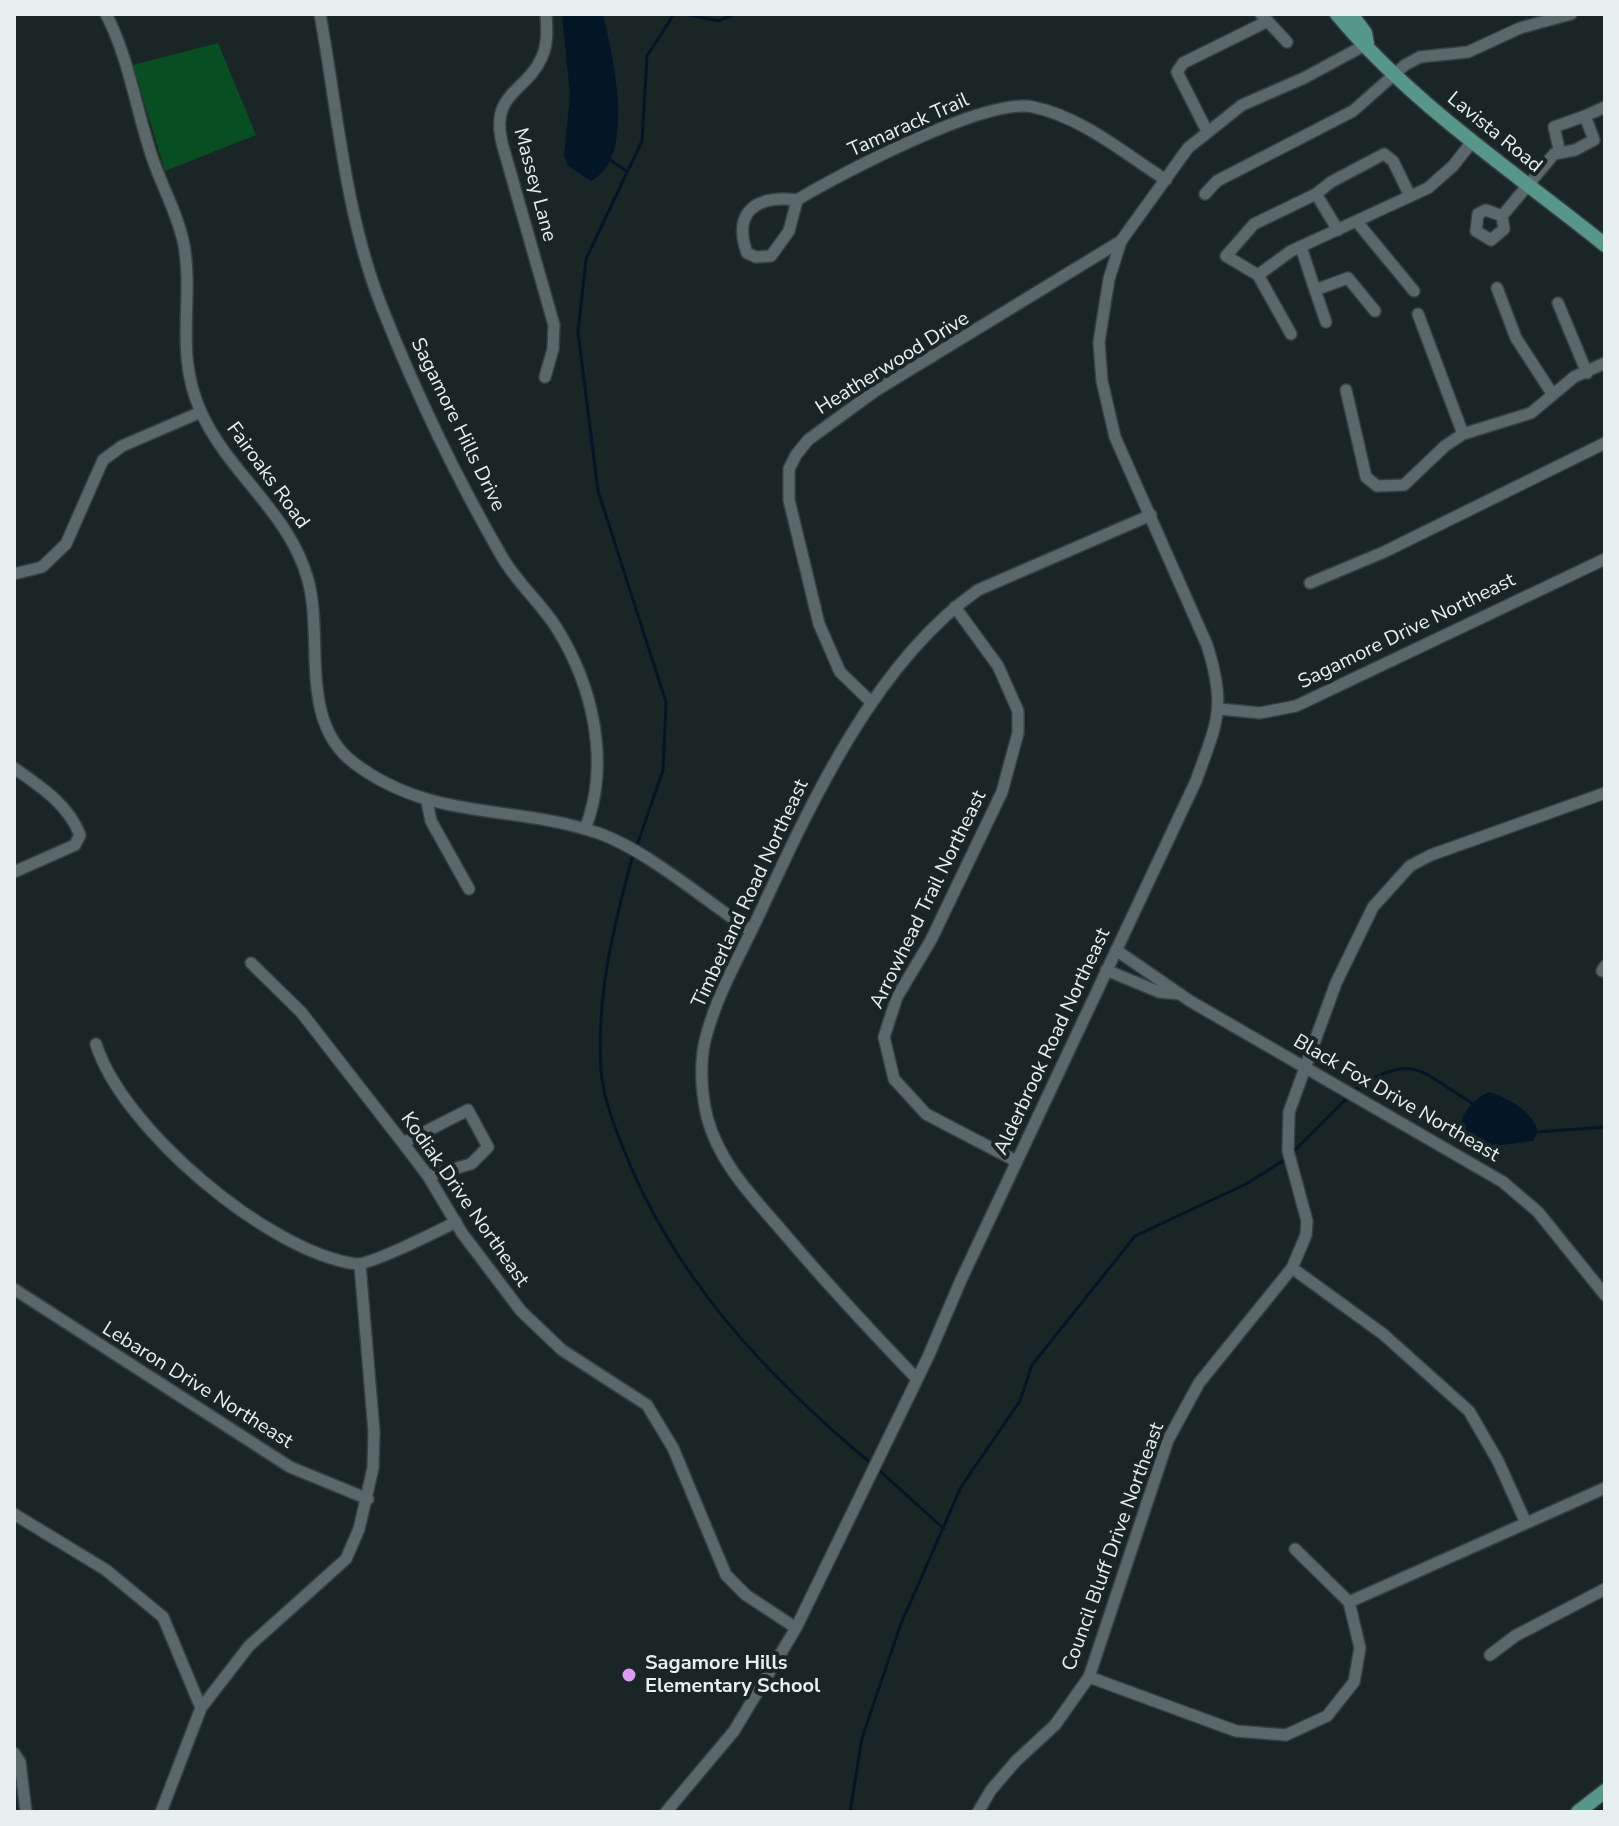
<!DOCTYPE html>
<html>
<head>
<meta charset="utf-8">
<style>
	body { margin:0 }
	#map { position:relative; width:1619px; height:1826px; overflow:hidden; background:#1a2626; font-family:"Nunito Sans",sans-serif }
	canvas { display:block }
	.frame { position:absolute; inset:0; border:16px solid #e7efef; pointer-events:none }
</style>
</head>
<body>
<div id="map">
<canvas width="1619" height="1826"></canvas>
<div class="frame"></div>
</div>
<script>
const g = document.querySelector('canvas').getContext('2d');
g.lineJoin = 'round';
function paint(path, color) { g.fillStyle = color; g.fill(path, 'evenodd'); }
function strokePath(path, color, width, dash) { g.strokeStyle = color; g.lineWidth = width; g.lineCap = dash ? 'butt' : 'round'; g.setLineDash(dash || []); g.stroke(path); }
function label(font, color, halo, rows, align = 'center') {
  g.font = font + ' "Nunito Sans",sans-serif'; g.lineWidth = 8; g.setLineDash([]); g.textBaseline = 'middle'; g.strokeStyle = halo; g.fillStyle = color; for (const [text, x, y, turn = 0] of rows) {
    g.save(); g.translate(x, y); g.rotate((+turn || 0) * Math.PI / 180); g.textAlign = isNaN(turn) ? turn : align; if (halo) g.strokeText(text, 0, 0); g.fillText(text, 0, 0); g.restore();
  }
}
paint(new Path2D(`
	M 218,43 L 256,135 L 165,171 L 133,65 Z`), '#084e23');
paint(new Path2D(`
	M 562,14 L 603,14 C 612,54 638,157 591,181 L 568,166 L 564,156 L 570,95 Z
	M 1489,1092 C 1508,1097 1534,1113 1538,1132 L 1533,1141 L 1485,1147 L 1460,1134 C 1459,1115 1473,1099 1489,1092 Z`), '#031626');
strokePath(new Path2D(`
	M 685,14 L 718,21 L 735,14
	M 609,159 L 625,170
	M 636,848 L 663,770 L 666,702 L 598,491 L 578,332 L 586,259 L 642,141 L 647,56 L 674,14
	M 633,855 C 614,924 596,997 601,1070 C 603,1096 612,1121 622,1145 C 671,1275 768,1378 873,1465
	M 1353,1091 C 1414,1051 1417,1070 1472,1103
	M 1538,1132 L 1605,1127
	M 1291,1154 L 1348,1097
	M 879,1470 L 944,1529
	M 850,1812 L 862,1738 L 900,1626 L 961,1487 L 1020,1401 L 1032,1365 L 1135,1236 L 1246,1184 L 1286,1159`), '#031626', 3);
const minor = new Path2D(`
	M 106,14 C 129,58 136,110 152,157 C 162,187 178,214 184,245 C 194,304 174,352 201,412 C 229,474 290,513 308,580 C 324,638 298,721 354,763 C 432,822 514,804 598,833 C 647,850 707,902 751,931
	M 320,14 C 338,113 345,216 383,310 C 416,393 456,477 501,555 C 516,582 540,602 556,627 C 593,686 611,763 585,829
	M 1261,14 L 1287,42
	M 1207,131 L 1177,72 L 1183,63 L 1268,21
	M 1560,153 L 1554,127 L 1585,116
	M 1205,194 L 1217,181 L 1353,111 L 1405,65 L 1420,57 L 1468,52 L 1520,28 L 1571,14
	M 1316,194 L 1331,182 L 1384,154 L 1393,161 L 1410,196
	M 797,200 L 789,231 L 771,256 L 756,257 L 747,253 C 732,211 757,195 797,200 C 842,173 986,97 1033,107 C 1082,117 1125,154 1166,180
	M 1502,216 L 1486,210 L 1478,214 L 1476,231 L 1491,240 L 1504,229 L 1502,216 L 1554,154 L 1575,150 L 1594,140 L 1585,116 L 1605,107
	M 1357,222 L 1414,291
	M 1338,230 L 1316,194 L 1254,224 L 1226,256 L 1258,275 L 1291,251 L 1428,188 L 1453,166 L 1471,143
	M 1301,247 L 1315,290 L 1348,278 L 1375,311
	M 1258,275 L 1291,334
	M 1497,288 L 1516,338 L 1553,395
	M 1315,290 L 1326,322
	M 1558,303 L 1587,373
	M 1418,314 L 1463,434
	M 545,377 L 553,349 L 554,325 L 502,143 C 490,92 526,93 542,57 C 548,43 547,29 546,14
	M 1346,390 L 1366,477 L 1377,486 L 1404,485 L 1445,446 L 1463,434 L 1531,413 L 1574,377 L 1605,363
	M 14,574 L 42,567 L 66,544 L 103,460 L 122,446 L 201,412
	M 1310,583 L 1384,552 L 1605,443
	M 955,607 L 998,666 L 1018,711 L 1018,733 L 1002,792 L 931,940 L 897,997 L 884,1037 L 894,1079 L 926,1114 L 1016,1161
	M 871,702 L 840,672 L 819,624 L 789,500 L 789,469 L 796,455 L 808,440 L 875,391 L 1121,241
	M 1220,709 L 1260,713 L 1296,706 L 1605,559
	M 14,768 C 41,787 68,804 80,835 L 75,845 L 14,872
	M 427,802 L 431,821 L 469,889
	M 1116,950 L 1190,1001 L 1503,1182 L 1538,1212 L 1605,1295
	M 251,963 L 301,1012 L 403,1143 L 428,1176 L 462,1233 L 521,1311 L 562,1350 L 647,1405 L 673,1448 L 726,1575 L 746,1595 L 796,1628
	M 1106,970 L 1159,992 L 1180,994
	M 1602,971 L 1605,966
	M 96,1044 C 122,1128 268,1252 356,1264 C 371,1265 438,1231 456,1222
	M 403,1143 L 468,1110 L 488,1147 L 471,1164 L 428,1176
	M 1292,1268 L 1383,1334 L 1469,1411 L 1498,1461 L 1526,1523
	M 14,1289 L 290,1467 L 368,1499
	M 917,1379 C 871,1331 826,1283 783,1232 C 753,1197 719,1163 707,1117 C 701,1091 699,1059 707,1033 C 718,993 740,955 758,917 C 810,805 874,663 978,590 L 1151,515
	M 14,1514 L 106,1570 L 163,1617 L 201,1708
	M 1349,1602 L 1605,1488
	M 1490,1655 L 1515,1636 L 1605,1589
	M 1089,1677 L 1236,1731 L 1286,1735 L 1327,1716 L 1354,1682 L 1360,1648 L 1349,1602 L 1295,1549
	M 14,1753 L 20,1762 L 26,1812
	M 161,1812 L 201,1708 L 249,1646 L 346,1559 L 359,1529 L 373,1468 L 374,1432 L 360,1265
	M 666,1812 L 734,1731 L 796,1628 L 928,1357 L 961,1280 L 1196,781 C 1217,722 1227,708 1207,645 L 1115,437 L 1102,381 L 1099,342 L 1109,279 L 1121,241 L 1188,148 L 1242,105 L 1304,78 L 1367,44
	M 978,1812 L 991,1790 L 1016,1761 L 1055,1725 L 1089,1677 L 1168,1440 L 1199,1383 L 1292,1268 L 1306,1235 L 1307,1221 L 1288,1151 L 1289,1112 L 1336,983 L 1373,907 L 1410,866 L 1431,855 L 1605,793`);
const major = new Path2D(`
	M 1337,14 C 1412,104 1513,171 1605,245
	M 1351,14 L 1365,33 L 1367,44
	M 1578,1812 L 1605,1791`);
strokePath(minor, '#374040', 14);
strokePath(major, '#374040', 17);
strokePath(minor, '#5b6869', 11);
strokePath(major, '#569789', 14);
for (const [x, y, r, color] of [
	[629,1675,8,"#dc99f5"]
]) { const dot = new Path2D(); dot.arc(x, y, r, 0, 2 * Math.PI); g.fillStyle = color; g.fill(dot); strokePath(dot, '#1a2626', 3); }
label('20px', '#e7efef', '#1a2626', [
	["Tamarack Trail",909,126,-24],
	["Lavista Road",1494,133,39],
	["Massey Lane",534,185,75],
	["Heatherwood Drive",893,364,-32],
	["Sagamore Hills Drive",457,425,64],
	["Fairoaks Road",267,476,54],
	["Sagamore Drive Northeast",1407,632,-26],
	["Timberland Road Northeast",751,894,-65],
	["Arrowhead Trail Northeast",929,900,-64],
	["Alderbrook Road Northeast",1053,1042,-65],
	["Black Fox Drive Northeast",1396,1099,30],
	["Kodiak Drive Northeast",464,1200,55],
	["Lebaron Drive Northeast",197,1386,32],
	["Council Bluff Drive Northeast",1114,1547,-70]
]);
label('bold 20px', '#e7efef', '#1a2626', [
	["Sagamore Hills",645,1664],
	["Elementary School",645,1687]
], 'left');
</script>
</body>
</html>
